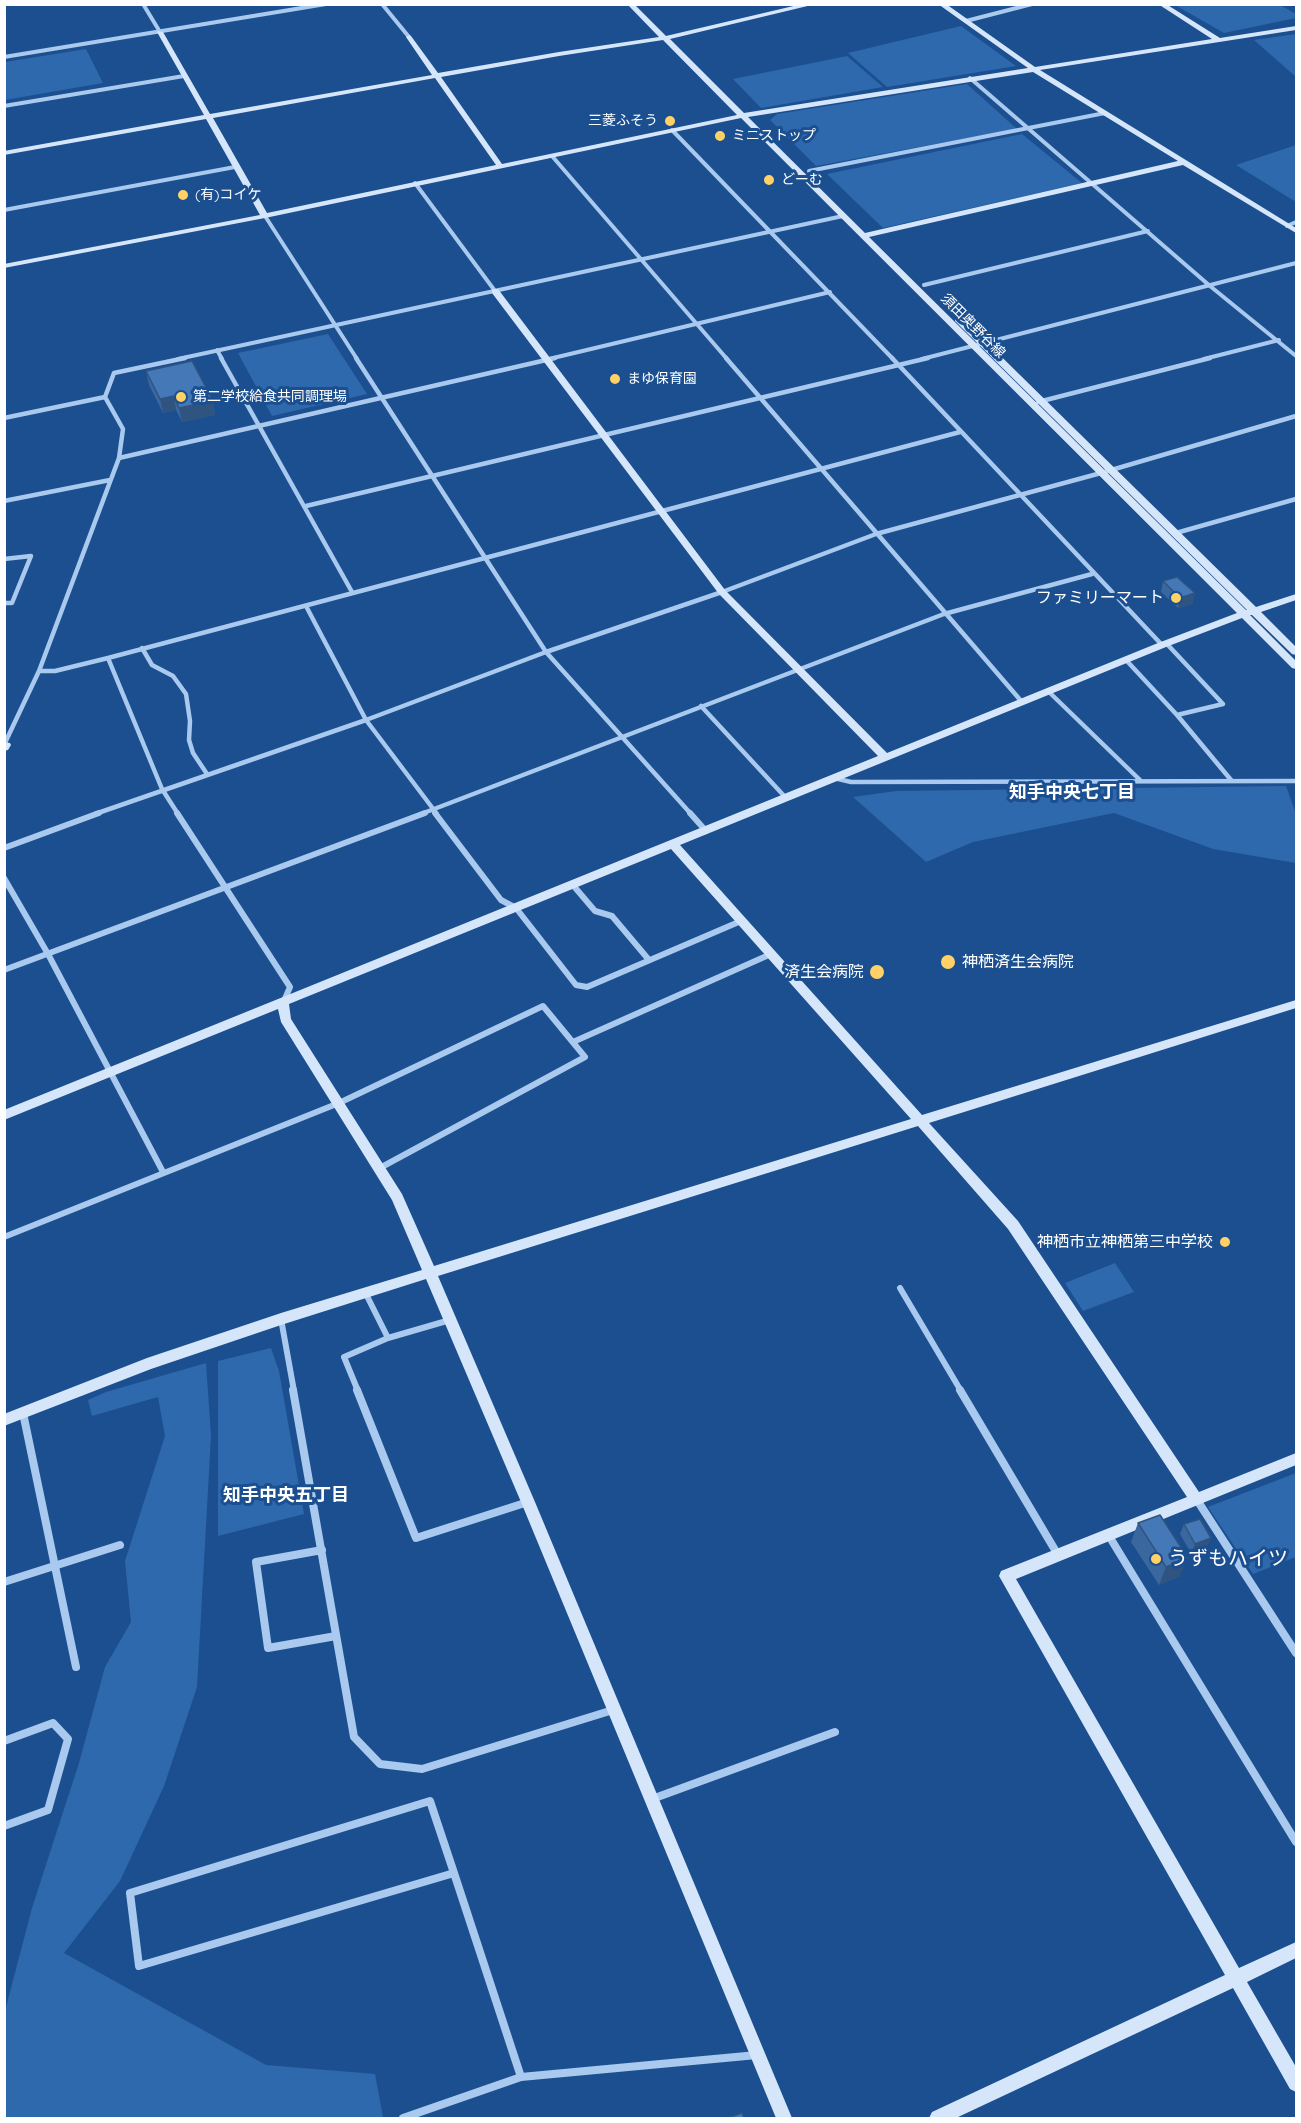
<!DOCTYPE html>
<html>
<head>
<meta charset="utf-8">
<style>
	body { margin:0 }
	#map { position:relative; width:1301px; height:2123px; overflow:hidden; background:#1b4f8f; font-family:Quicksand,sans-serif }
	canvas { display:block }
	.frame { position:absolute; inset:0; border:6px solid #fff; pointer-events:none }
</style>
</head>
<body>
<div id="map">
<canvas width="1301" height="2123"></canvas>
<div class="frame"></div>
</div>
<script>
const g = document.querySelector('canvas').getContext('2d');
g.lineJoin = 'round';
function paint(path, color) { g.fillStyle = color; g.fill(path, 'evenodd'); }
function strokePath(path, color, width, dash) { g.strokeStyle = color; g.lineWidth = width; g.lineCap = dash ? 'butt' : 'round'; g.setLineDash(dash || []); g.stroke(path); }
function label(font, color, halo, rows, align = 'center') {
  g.font = font + ' Quicksand,"Noto Sans JP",sans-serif'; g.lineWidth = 6; g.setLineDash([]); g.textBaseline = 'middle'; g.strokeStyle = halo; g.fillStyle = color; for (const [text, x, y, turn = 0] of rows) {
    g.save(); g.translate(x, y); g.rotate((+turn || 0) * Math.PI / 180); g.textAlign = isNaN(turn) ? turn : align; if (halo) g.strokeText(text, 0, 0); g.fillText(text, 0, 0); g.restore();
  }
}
paint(new Path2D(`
	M 1175,5 L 1280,5 L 1296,14 L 1296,18 L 1224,33 Z
	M 961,26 L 1016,66 L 887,87 L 848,53 Z
	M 1296,34 L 1296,77 L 1254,40 Z
	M 86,49 L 103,83 L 5,100 L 5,62 Z
	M 847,56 L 883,87 L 761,108 L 733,79 Z
	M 967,84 L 1017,129 L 816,166 L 770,120 L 777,114 Z
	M 1022,134 L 1082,183 L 883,228 L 827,174 Z
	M 1296,145 L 1296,202 L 1236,165 Z
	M 328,334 L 367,394 L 272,416 L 238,353 Z
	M 1286,786 L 1296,814 L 1296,863 L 1213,849 L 1114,813 L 973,842 L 926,862 L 853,797 L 896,791 Z
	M 1115,1263 L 1134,1292 L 1083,1311 L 1065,1283 Z
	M 271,1348 L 279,1371 L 304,1514 L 218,1536 L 218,1361 Z
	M 206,1363 L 211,1436 L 197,1687 L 164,1786 L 120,1881 L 64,1953 L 266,2065 L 375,2074 L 383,2117 L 5,2118 L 5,2011 L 32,1908 L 79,1763 L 105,1667 L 131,1622 L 125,1561 L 165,1436 L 158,1397 L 92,1416 L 88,1400 L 106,1392 Z
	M 1296,1473 L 1296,1557 L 1253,1574 L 1208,1507 Z`), '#2e69ad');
strokePath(new Path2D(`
	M 143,4 L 160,32
	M 382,4 L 409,37
	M 966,21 L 1032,4
	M 4,57 L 326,4
	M 970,78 L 1210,286 L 1296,356
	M 4,106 L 184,76
	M 672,130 L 893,359
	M 552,156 L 727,359
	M 809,171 L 1105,113
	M 415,183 L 495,291
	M 4,210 L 235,167
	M 265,216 L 357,359
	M 1287,226 L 1296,222
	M 924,285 L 1148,231
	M 217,350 L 222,359
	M 178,359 L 843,216
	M 549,359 L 830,292
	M 922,359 L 1296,263
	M 1204,359 L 1279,340`), '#a9c9ee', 4);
strokePath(new Path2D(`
	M 221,358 L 352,592
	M 356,358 L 546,652 L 691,814
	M 726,358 L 1022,702
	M 892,358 L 1162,645
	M 1038,402 L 1210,358
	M 4,418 L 105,397
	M 119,458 L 555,358
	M 4,501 L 110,480
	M 306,506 L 928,358
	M 1176,533 L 1296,499
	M 4,559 L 31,556 L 12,603 L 4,603
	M 306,606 L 366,720 L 437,814
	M 1167,644 L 1223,704 L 1177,715
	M 142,648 L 152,665 L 173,676 L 186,694 L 190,721 L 189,740 L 193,753 L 207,774
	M 108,658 L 162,789 L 178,814
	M 1126,660 L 1177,715 L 1231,780
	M 39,671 L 55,671 L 108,658 L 960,432
	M 1048,691 L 1141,781
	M 701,706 L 786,798
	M 4,745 L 39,671 L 119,458 L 123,429 L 105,397 L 114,373 L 185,358
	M 834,778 L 851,782 L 1296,781
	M 95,814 L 366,720 L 546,652 L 722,592 L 876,534 L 1101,473 L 1296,416
	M 421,814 L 944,614 L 1092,574`), '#a9c9ee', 4.5);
strokePath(new Path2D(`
	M 177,813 L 290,987 L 284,1001
	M 435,813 L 501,900 L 516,908 L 576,985 L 587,987 L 741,921
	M 690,813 L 706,831
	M 4,848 L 99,813
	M 4,878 L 48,954 L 163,1172
	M 572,884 L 595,911 L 612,916 L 649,960
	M 4,970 L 425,813
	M 573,1042 L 771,954
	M 4,1237 L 339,1103 L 543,1006 L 585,1057 L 378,1169
	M 900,1288 L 961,1391
	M 366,1294 L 388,1338
	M 281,1319 L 294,1391
	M 358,1391 L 344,1357 L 388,1338 L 450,1320`), '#a9c9ee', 6);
strokePath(new Path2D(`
	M 293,1390 L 354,1737 L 380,1764 L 422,1769 L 613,1710
	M 357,1390 L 416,1538 L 528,1502
	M 960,1390 L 1058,1555
	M 23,1413 L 76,1667
	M 1197,1500 L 1296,1653
	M 1109,1536 L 1296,1842
	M 322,1550 L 256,1562 L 268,1648 L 336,1636
	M 4,1582 L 120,1545
	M 4,1741 L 53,1723 L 68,1739 L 48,1810 L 4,1826
	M 652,1799 L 835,1732
	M 430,1801 L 454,1873 L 139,1966 L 130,1893 Z
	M 454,1873 L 521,2077
	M 403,2118 L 521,2077 L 757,2055`), '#a9c9ee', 8);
paint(new Path2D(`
	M 627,4 L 634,4 L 666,36 L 802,4 L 816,4 L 670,39 L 744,113 L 1028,68 L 938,4 L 946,4 L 1035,67 L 1212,39 L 1158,4 L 1166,4 L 1220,38 L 1296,26 L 1296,30 L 1040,70 L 1296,228 L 1296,233 L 1183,165 L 869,237 L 1246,610 L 1247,610 L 955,321 L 955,317 L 961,317 L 1256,607 L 1296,594 L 1296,600 L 1261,612 L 1296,647 L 1296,655 L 1292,654 L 1252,615 L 1250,615 L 1296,661 L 1296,669 L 1292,668 L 1242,618 L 1166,647 L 680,845 L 922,1115 L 1296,1000 L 1296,1008 L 929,1123 L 1018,1221 L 1199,1492 L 1296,1453 L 1296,1465 L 1016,1579 L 1239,1968 L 1296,1942 L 1296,1958 L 1247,1982 L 1296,2067 L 1296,2092 L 1290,2089 L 1233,1988 L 956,2118 L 929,2118 L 932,2112 L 1225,1975 L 999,1576 L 1001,1571 L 1187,1497 L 1008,1229 L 918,1126 L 438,1276 L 535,1502 L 792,2118 L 776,2118 L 521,1502 L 426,1279 L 281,1325 L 151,1369 L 4,1426 L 4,1414 L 147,1358 L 281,1313 L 422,1270 L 392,1200 L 281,1022 L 278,1009 L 4,1120 L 4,1110 L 878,756 L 719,594 L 492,293 L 492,289 L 498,289 L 725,590 L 887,753 L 1158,643 L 1237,613 L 741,118 L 265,218 L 4,268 L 4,264 L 260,215 L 206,119 L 4,155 L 4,151 L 204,115 L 157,32 L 158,31 L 163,32 L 210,114 L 432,75 L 406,37 L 409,35 L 411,36 L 438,73 L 559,52 L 659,37 ZM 663,40 L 737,115 L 502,164 L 441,77 L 559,56 ZM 1033,72 L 1178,161 L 865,233 L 748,117 ZM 435,78 L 496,165 L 267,213 L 213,118 ZM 671,849 L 911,1119 L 434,1266 L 402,1194 L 291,1019 L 289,1004 Z
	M 4,742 L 10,743 L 11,745 L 8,750 L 4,751 Z`), '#d6e6fa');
paint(new Path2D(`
	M 146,371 L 213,401 L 215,415 L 182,422 L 176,410 L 163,413 L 149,385 Z
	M 1163,581 L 1195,593 L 1192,604 L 1178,608 L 1161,592 Z
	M 1138,1523 L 1180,1576 L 1159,1585 L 1131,1542 Z
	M 1184,1524 L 1207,1548 L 1191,1553 L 1180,1534 Z`), '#3a679d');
paint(new Path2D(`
	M 174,396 L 176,410 L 163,413 L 160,399 Z
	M 213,401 L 215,415 L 182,422 L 179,408 Z
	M 1195,593 L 1192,604 L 1178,608 L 1180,598 Z
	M 1211,1538 L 1207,1548 L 1191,1553 L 1195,1544 Z
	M 1188,1558 L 1180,1576 L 1159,1585 L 1166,1567 Z`), '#305480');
const building = new Path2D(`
	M 192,361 L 213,401 L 179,408 L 174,396 L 160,399 L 146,371 Z
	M 1177,577 L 1195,593 L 1180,598 L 1163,581 Z
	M 1160,1515 L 1188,1558 L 1166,1567 L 1138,1523 Z
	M 1200,1519 L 1211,1538 L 1195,1544 L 1184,1524 Z
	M 742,2113 L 744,2118 L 728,2118 Z`);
paint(building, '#4478b7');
strokePath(building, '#305480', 1.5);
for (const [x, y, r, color] of [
	[670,121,6,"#ffd166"],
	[720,136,6,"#ffd166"],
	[769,180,6,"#ffd166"],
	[183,195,6,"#ffd166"],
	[615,379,6,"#ffd166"],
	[181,397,6,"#ffd166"],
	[1176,598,6,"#ffd166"],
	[948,962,8,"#ffd166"],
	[877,972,8,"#ffd166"],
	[1225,1242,6,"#ffd166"],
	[1156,1559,6,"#ffd166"]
]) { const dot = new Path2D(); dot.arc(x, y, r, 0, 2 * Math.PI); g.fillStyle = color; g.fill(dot); strokePath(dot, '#1b4f8f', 2); }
label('14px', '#fff', '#1b4f8f', [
	["三菱ふそう",658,121,"right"],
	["ミニストップ",732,136],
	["どーむ",781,180],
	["(有)コイケ",195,195],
	["まゆ保育園",627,379],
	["第二学校給食共同調理場",193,397]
], 'left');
label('14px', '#fff', '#1b4f8f', [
	["須田奥野谷線",973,326,45]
]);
label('16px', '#fff', '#1b4f8f', [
	["ファミリーマート",1164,598],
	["神栖済生会病院",962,962,"left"],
	["済生会病院",864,972],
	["神栖市立神栖第三中学校",1213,1242]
], 'right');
label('bold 18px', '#fff', '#1b4f8f', [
	["知手中央七丁目",1072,793],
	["知手中央五丁目",286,1496]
]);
label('20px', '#fff', '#1b4f8f', [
	["うずもハイツ",1168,1559]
], 'left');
</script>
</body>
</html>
